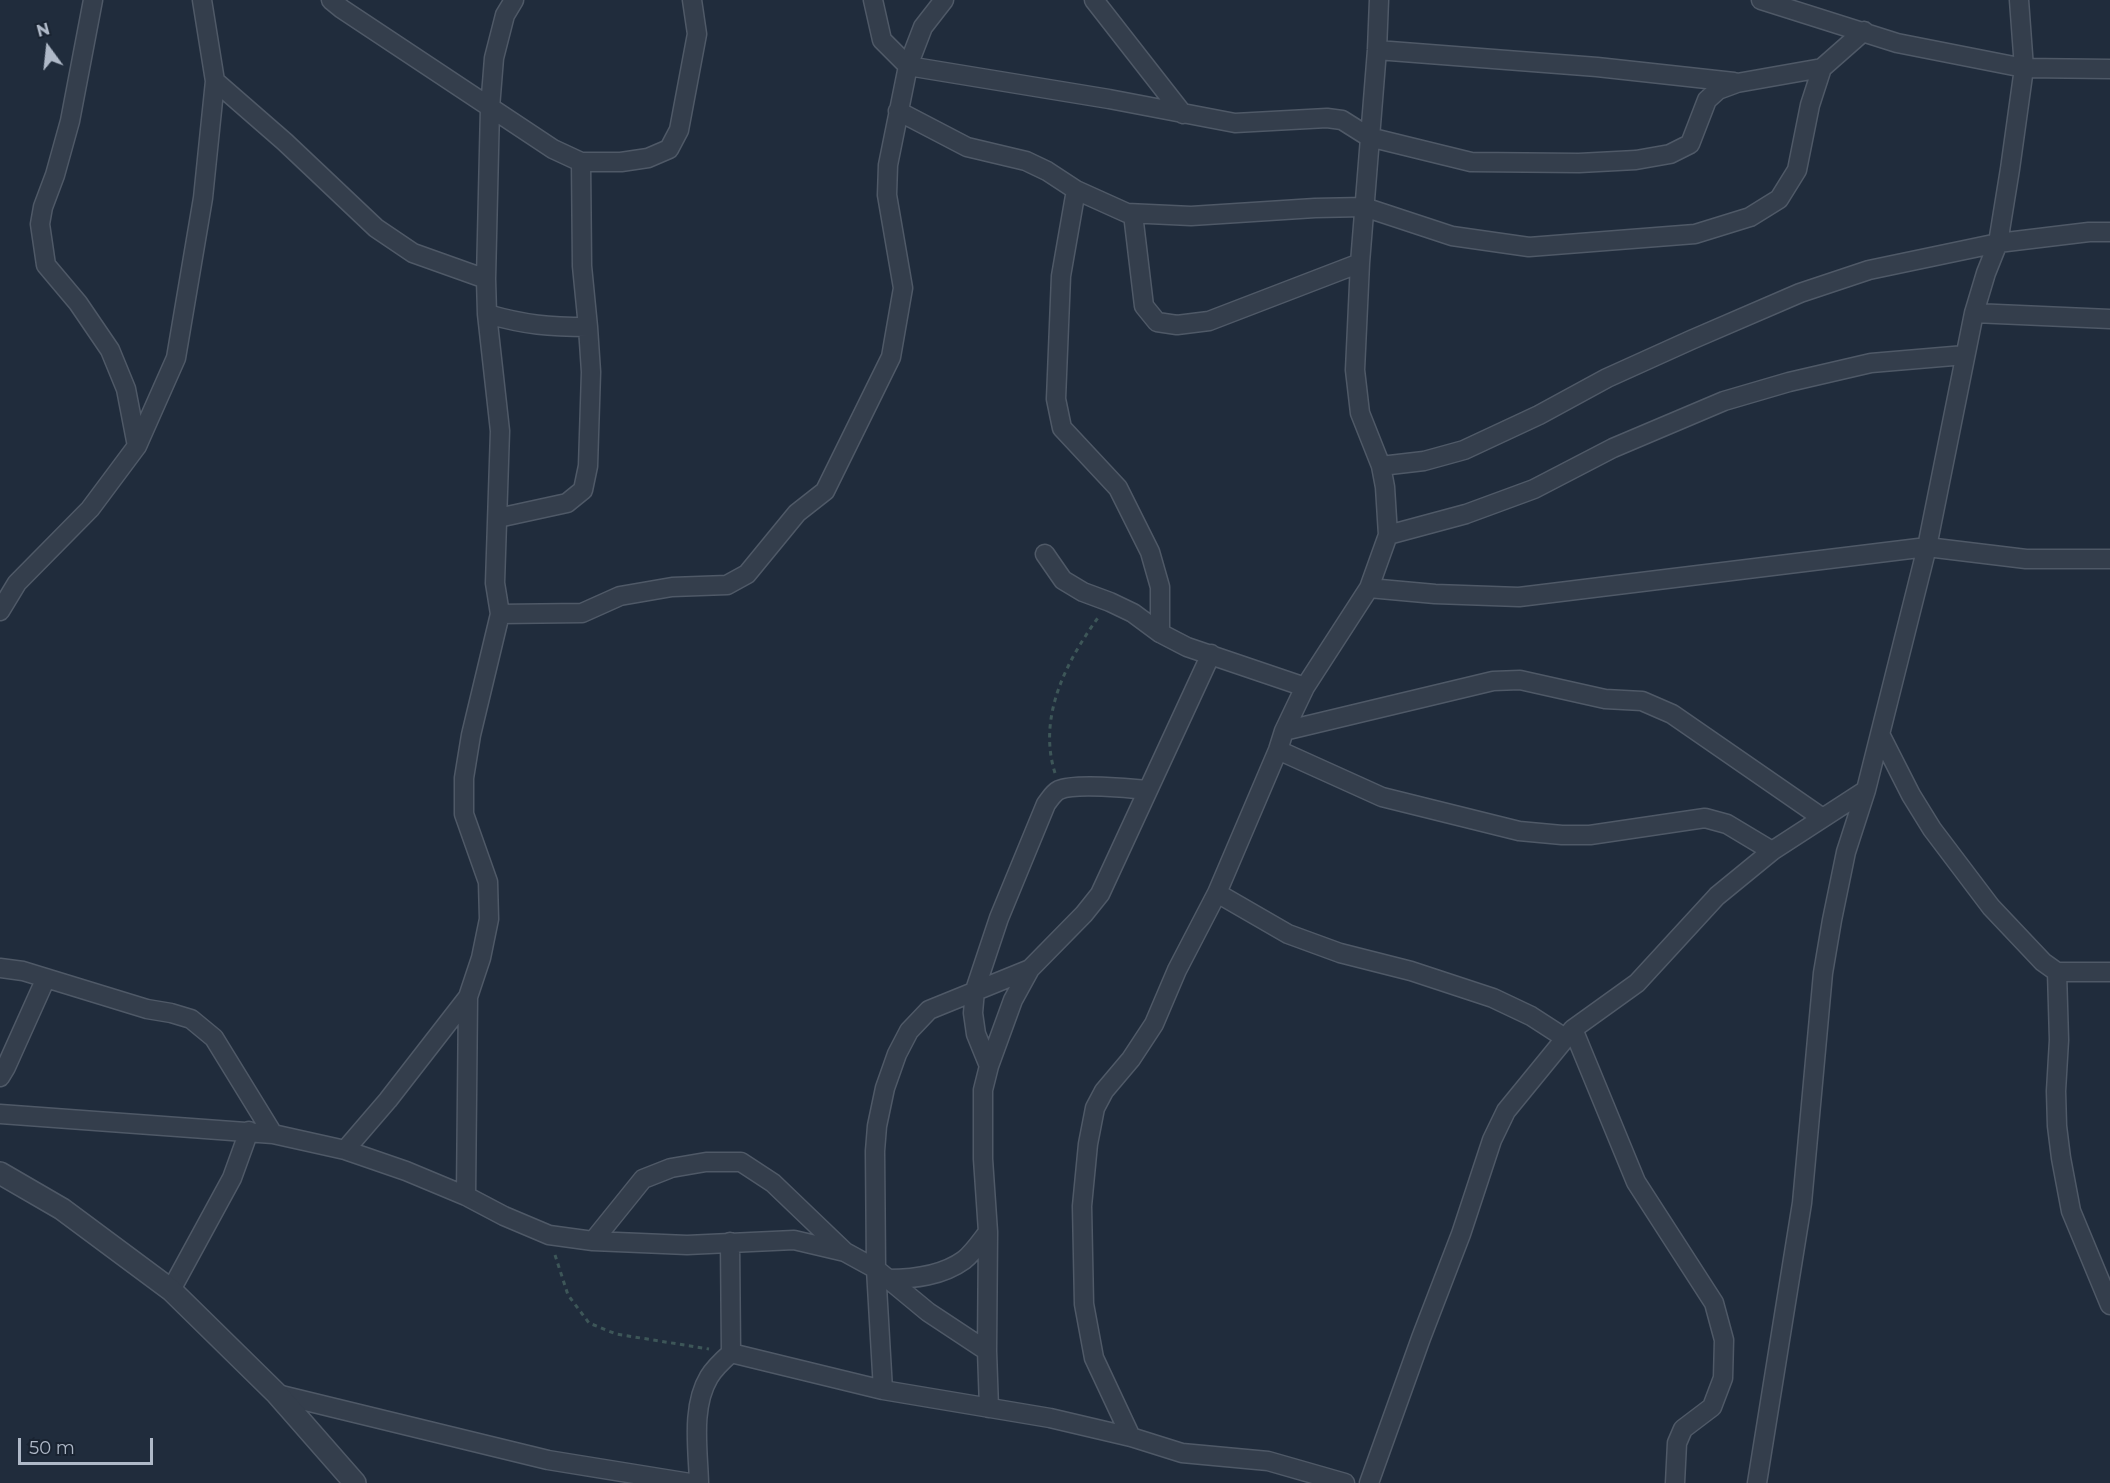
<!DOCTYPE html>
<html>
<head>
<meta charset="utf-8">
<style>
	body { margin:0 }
	#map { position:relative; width:2110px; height:1483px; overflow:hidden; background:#202c3c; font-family:Montserrat,sans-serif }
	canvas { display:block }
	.north { position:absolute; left:18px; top:18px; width:60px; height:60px; -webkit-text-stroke:4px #192331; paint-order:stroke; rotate:345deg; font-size:16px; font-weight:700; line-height:24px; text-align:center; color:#afb9c8 }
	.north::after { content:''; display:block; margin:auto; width:21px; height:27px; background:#afb9c8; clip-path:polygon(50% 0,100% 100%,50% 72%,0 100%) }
	.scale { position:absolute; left:18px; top:1438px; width:135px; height:27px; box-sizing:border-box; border:3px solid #afb9c8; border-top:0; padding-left:8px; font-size:18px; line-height:21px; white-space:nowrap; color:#afb9c8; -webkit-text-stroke:4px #192331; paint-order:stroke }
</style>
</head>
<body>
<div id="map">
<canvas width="2110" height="1483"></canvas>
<div class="north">N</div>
<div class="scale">50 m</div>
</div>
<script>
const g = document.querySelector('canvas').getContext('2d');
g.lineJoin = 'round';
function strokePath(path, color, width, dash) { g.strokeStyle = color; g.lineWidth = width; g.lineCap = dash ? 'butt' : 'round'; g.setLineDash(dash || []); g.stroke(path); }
const minor = new Path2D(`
	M 93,0 L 70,121 L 55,175 L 43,207 L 40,224 L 46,265 L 78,303 L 110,350 L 126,389 L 137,446
	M 331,0 L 342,9 L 553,149 L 581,162 L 621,162 L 648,158 L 669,149 L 679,130 L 697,34 L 692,0
	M 873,0 L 882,40 L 908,66 L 1109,99 L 1235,123 L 1327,118 L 1342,120 L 1369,137 L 1471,162 L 1579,163 L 1636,160 L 1670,154 L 1690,144 L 1707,100 L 1718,90 L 1737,83 L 1822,68 L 1864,31
	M 1094,0 L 1183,114
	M 1761,0 L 1897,43 L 2024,68 L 2110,69
	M 1377,50 L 1597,67 L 1734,82
	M 215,81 L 285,142 L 376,228 L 413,253 L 486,279
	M 898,111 L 967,147 L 1026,161 L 1047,171 L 1076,190 L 1127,213 L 1191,216 L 1315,208 L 1364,207 L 1452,236 L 1529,247 L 1695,234 L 1750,217 L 1779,199 L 1797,170 L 1810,105 L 1822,68
	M 1076,190 L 1061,276 L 1056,399 L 1062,428 L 1118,488 L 1150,552 L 1160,587 L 1160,633
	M 1133,214 L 1144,306 L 1157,322 L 1177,325 L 1209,321 L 1360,263
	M 1974,313 L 2110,319
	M 487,314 C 526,325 549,327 588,327 L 582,266 L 581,162
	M 1381,466 L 1424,461 L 1464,450 L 1539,415 L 1607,378 L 1691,340 L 1800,293 L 1869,270 L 1998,243 L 2089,232 L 2110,232
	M 498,518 L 567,503 L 583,490 L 588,466 L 591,372 L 588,327
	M 1388,535 L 1466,514 L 1534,489 L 1613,448 L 1724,401 L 1789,382 L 1871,363 L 1965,355
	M 1045,554 L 1063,580 L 1083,592 L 1110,602 L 1133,613 L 1160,633 L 1187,647 L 1305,687
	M 1369,588 L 1435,594 L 1519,597 L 1927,547 L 2026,559 L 2110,559
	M 0,611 L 17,583 L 90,509 L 137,446 L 176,358 L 203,198 L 215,81 L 202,0
	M 500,614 L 582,613 L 620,596 L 672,587 L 727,585 L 747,574 L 797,513 L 825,491 L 891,357 L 903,288 L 887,195 L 888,165 L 908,66 L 923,27 L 944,0
	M 1284,731 L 1493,681 L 1520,680 L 1605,699 L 1642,701 L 1672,714 L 1821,817
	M 1880,734 L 1911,795 L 1932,829 L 1991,907 L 2043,962 L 2057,972 L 2110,972
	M 1278,750 L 1382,797 L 1519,831 L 1562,835 L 1590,835 L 1705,818 L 1727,824 L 1772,851
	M 1217,893 L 1288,934 L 1340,953 L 1411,971 L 1493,998 L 1531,1016 L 1565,1038
	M 0,968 L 23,971 L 147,1009 L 171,1013 L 191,1019 L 214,1038 L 273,1134
	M 2057,972 L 2059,1040 L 2056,1091 L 2057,1126 L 2061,1158 L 2071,1211 L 2110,1305
	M 1573,1029 L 1636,1182 L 1714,1303 L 1724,1340 L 1723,1378 L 1712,1407 L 1683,1429 L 1677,1443 L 1675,1483
	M 989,1066 L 976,1034 L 973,1013 L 975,990 L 999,918 L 1046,804 C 1050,799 1053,793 1059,790 C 1074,783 1129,788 1147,790
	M 0,1077 L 6,1067 L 46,978
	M 0,1114 L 273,1134 L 345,1150 L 406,1171 L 466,1196 L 504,1216 L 549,1235 L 593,1241 L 687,1245 L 794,1240 L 845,1252 L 876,1269 L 928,1312 L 987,1351 L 989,1408
	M 345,1150 L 388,1100 L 468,997
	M 466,1196 L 468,997 L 481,958 L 489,919 L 488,882 L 464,814 L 464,778 L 471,735 L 500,614 L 495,583 L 500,431 L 487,314 L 486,279 L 490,108 L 494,58 L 505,15 L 514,0
	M 593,1241 L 643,1179 L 671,1168 L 706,1162 L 741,1162 L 773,1183 L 844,1251
	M 888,1279 C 914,1279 942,1276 964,1260 C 973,1253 981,1241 988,1232
	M 171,1290 L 232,1178 L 249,1131
	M 987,1351 L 988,1232 L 983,1159 L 983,1090 L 989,1066 L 1013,1000 L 1030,969 L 1084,914 L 1100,894 L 1211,654
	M 731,1353 L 883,1390 L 1050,1418 L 1131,1437 L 1182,1453 L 1268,1461 L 1345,1483
	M 883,1390 L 876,1269 L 875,1151 L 877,1126 L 885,1088 L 897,1054 L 909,1031 L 929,1010 L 1030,969
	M 277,1394 L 548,1460 L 690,1483
	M 1131,1437 L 1094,1358 L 1084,1304 L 1082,1206 L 1088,1144 L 1095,1108 L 1104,1091 L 1131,1059 L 1154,1024 L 1177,970 L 1217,893 L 1278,750 L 1284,731 L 1305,687 L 1369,588 L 1388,535 L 1385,487 L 1381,466 L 1360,413 L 1355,370 L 1360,263 L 1377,50 L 1379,0
	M 699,1483 C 698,1449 691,1407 709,1377 C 715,1367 723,1360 731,1353 L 730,1242
	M 1369,1483 L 1421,1338 L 1461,1234 L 1492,1140 L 1506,1111 L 1573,1029 L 1637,983 L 1717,896 L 1772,851 L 1866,790
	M 1757,1483 L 1802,1203 L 1823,973 L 1832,920 L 1846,852 L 1866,790 L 1927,547 L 1974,313 L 1986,273 L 1998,243 L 2010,169 L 2024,68 L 2019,0`);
const tertiary = new Path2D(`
	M 0,1173 L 62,1209 L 171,1290 L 277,1394 L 355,1483`);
strokePath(minor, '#4f5967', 21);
strokePath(tertiary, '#4f5967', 24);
strokePath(new Path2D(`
	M 1055,773 C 1037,716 1067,660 1100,615
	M 555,1255 L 568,1295 L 589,1323 L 616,1334 L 709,1349`), '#3d5658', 3, [4.5, 4.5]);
strokePath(minor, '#343e4c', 18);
strokePath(tertiary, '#343e4c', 21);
</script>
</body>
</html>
